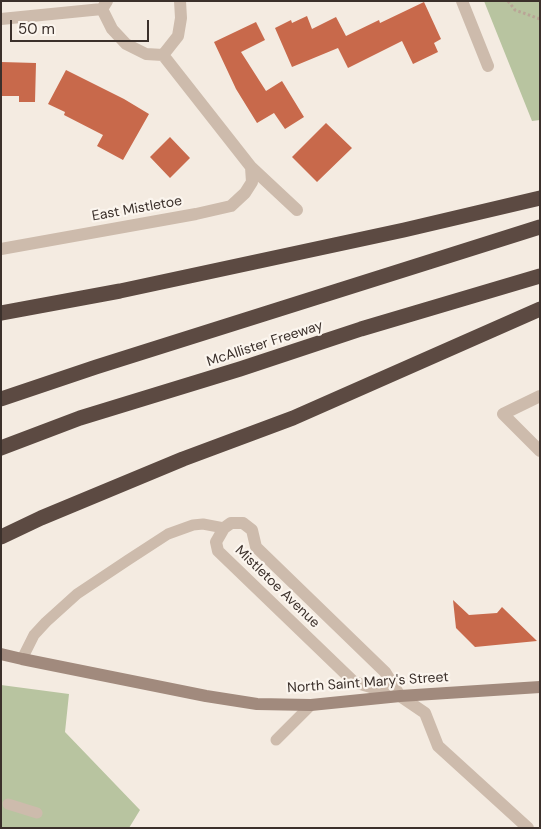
<!DOCTYPE html>
<html>
<head>
<meta charset="utf-8">
<style>
	body { margin:0 }
	#map { position:relative; width:541px; height:829px; overflow:hidden; background:#f4ebe1; font-family:"DM Sans",sans-serif }
	canvas { display:block }
	.frame { position:absolute; inset:0; border:2px solid #3b302b; pointer-events:none }
	.scale { position:absolute; left:10px; top:20px; width:139px; height:22px; box-sizing:border-box; border:2px solid #3b302b; border-top:0; padding-left:6px; font-size:15px; line-height:18px; white-space:nowrap; color:#3b302b; -webkit-text-stroke:4px #fbf5ee; paint-order:stroke }
</style>
</head>
<body>
<div id="map">
<canvas width="541" height="829"></canvas>
<div class="frame"></div>
<div class="scale">50 m</div>
</div>
<script>
const g = document.querySelector('canvas').getContext('2d');
g.lineJoin = 'round';
function paint(path, color) { g.fillStyle = color; g.fill(path, 'evenodd'); }
function strokePath(path, color, width, dash) { g.strokeStyle = color; g.lineWidth = width; g.lineCap = dash ? 'butt' : 'round'; g.setLineDash(dash || []); g.stroke(path); }
function label(font, color, halo, rows, align = 'center') {
  g.font = font + ' "DM Sans",sans-serif'; g.lineWidth = 4.5; g.setLineDash([]); g.textBaseline = 'middle'; g.strokeStyle = halo; g.fillStyle = color; for (const [text, x, y, turn = 0] of rows) {
    g.save(); g.translate(x, y); g.rotate((+turn || 0) * Math.PI / 180); g.textAlign = isNaN(turn) ? turn : align; if (halo) g.strokeText(text, 0, 0); g.fillText(text, 0, 0); g.restore();
  }
}
paint(new Path2D(`
	M 484,1 L 540,1 L 540,120 L 532,121 Z
	M 1,685 L 69,694 L 65,732 L 140,810 L 129,828 L 1,828 Z`), '#b8c4a0');
paint(new Path2D(`
	M 424,2 L 441,39 L 434,43 L 438,52 L 413,64 L 402,41 L 348,68 L 338,48 L 292,67 L 275,28 L 291,20 L 292,23 L 307,16 L 312,29 L 336,17 L 346,36 L 379,20 L 380,23 Z
	M 256,22 L 265,40 L 241,52 L 266,91 L 282,81 L 304,117 L 285,129 L 274,113 L 257,123 L 236,89 L 214,42 Z
	M 1,62 L 36,63 L 35,102 L 19,102 L 19,96 L 1,96 Z
	M 66,70 L 124,99 L 149,114 L 123,160 L 97,146 L 103,135 L 64,115 L 65,112 L 48,104 Z
	M 326,123 L 352,148 L 317,182 L 292,157 Z
	M 170,137 L 190,158 L 170,178 L 150,157 Z
	M 453,600 L 469,615 L 497,613 L 502,607 L 537,641 L 475,647 L 456,628 Z`), '#c8694b');
strokePath(new Path2D(`
	M 508,1 L 515,10 L 540,19`), '#b9a596', 3, [2.5, 2.5]);
strokePath(new Path2D(`
	M 22,659 L 34,635 L 46,622 L 77,594 L 128,560 L 168,534 L 193,525 L 203,524 L 224,528
	M 276,740 L 311,705
	M 8,804 L 37,813`), '#cdbbac', 11);
strokePath(new Path2D(`
	M 107,1 L 102,9 L 112,29 L 126,44 L 146,54 L 163,55 L 251,167 L 297,210
	M 462,1 L 488,66
	M 1,19 L 102,9
	M 163,55 L 178,36 L 181,18 L 180,1
	M 1,249 L 196,214 L 231,206 L 245,193 L 252,182 L 251,167
	M 540,396 L 503,414 L 540,451
	M 400,696 L 385,672 L 256,547 L 252,530 L 243,523 L 231,523 L 224,528 L 216,542 L 218,551 L 354,682 L 400,696 L 425,713 L 438,746 L 528,828`), '#cdbbac', 12);
strokePath(new Path2D(`
	M 1,654 L 22,659 L 206,696 L 257,704 L 311,705 L 400,696 L 540,687`), '#a18a7d', 12);
strokePath(new Path2D(`
	M 1,313 L 120,291 L 404,230 L 540,198
	M 1,399 L 96,367 L 540,227
	M 1,448 L 80,418 L 240,369 L 361,329 L 540,276
	M 1,537 L 41,518 L 183,459 L 293,418 L 540,309`), '#5c4a42', 15);
label('14px', '#3b302b', '#fbf5ee', [
	["East Mistletoe",137,209,-10],
	["McAllister Freeway",265,344,-18],
	["Mistletoe Avenue",277,587,44],
	["North Saint Mary's Street",368,683,-4]
]);
</script>
</body>
</html>
